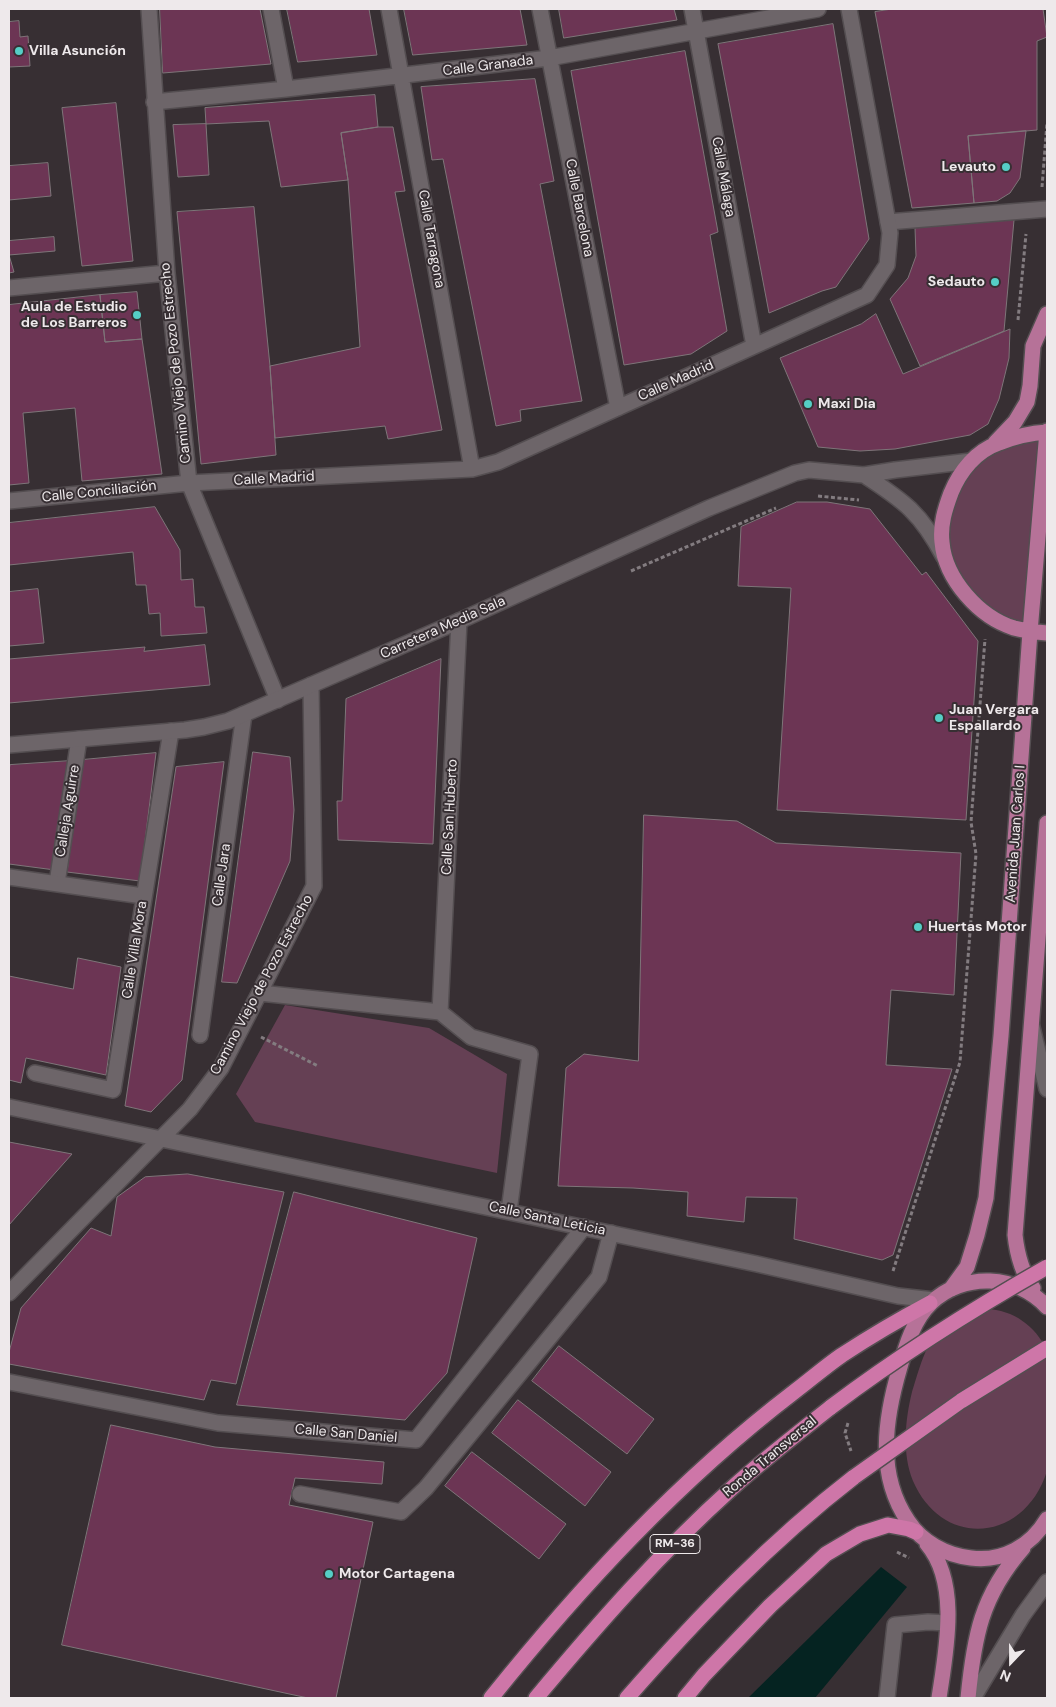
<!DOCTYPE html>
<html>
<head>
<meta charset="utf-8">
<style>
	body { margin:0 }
	#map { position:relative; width:1056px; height:1707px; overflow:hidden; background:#372f33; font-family:"DM Sans",sans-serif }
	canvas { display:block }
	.frame { position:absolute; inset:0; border:10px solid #eee9eb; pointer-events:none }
	.north { position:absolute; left:986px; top:1637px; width:50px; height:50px; -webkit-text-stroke:4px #372f33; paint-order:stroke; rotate:202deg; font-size:14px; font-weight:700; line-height:20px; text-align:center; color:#eee9eb }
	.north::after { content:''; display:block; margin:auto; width:18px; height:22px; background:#eee9eb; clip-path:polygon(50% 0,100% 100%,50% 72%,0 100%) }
</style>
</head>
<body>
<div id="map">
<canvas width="1056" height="1707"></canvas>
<div class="frame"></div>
<div class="north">N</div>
</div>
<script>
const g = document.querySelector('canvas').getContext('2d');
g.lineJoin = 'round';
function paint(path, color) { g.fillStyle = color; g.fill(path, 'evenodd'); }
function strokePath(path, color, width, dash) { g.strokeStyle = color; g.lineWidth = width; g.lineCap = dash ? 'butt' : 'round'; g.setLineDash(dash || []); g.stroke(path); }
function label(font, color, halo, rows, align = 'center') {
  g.font = font + ' "DM Sans",sans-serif'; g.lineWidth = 4; g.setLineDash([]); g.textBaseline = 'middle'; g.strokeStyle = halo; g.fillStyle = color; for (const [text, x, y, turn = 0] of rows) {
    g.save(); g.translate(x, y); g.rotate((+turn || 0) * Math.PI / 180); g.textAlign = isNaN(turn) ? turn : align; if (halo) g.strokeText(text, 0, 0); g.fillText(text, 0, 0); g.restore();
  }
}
paint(new Path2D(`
	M 1047,432 L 1030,632 L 968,597 L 942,529 L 971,461 Z
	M 285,1005 L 429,1028 L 507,1074 L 497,1173 L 255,1122 L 236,1094 Z
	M 986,1309 C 1014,1310 1035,1326 1047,1350 C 1047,1379 1047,1408 1047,1437 C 1047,1447 1049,1461 1047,1471 C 1025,1542 943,1550 913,1481 C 902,1454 905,1420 912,1392 C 915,1383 923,1353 929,1346 C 933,1342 940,1339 945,1336 C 958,1327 972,1318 986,1309 Z`), '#654054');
paint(new Path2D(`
	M 881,1567 L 907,1587 L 815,1698 L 748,1698 Z`), '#052321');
const building = new Path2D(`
	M 160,9 L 260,9 L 271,64 L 163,73 Z
	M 287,9 L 369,9 L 377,55 L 298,62 Z
	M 404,9 L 520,9 L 527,45 L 413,55 Z
	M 559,9 L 674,9 L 677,20 L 564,38 Z
	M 892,9 L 1043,9 L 1047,37 L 1037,41 L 1037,130 L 968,136 L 974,203 L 912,208 L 875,12 Z
	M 19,21 L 20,37 L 28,36 L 30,66 L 9,67 L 9,22 Z
	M 833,24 L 869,239 L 836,287 L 822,291 L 769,313 L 718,44 Z
	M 685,51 L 718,232 L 710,235 L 727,331 L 691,354 L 624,365 L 571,71 Z
	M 535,79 L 554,181 L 540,184 L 582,401 L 520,410 L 521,421 L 496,426 L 443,159 L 432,160 L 421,87 Z
	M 375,95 L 378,127 L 341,133 L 348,180 L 281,187 L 269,121 L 206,124 L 205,108 Z
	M 116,103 L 133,261 L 82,266 L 62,108 Z
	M 206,124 L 209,175 L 178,177 L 173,125 Z
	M 378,127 L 393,127 L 405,191 L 395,192 L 442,430 L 388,439 L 385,426 L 275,438 L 270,366 L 360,347 L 348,180 L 341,133 Z
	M 1026,131 L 1020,178 L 1010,193 L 997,201 L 974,203 L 968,136 Z
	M 48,163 L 51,196 L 9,200 L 9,166 Z
	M 254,207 L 270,366 L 276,455 L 201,464 L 177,212 Z
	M 1014,220 L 1004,331 L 920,366 L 890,299 L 908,278 L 916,256 L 915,228 Z
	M 54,237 L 55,251 L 9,255 L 14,272 L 9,273 L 9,241 Z
	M 137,292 L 142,339 L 105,342 L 100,295 Z
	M 100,295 L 105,342 L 142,339 L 162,474 L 82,481 L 75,408 L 23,413 L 29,483 L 9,485 L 9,305 Z
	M 876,314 L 903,374 L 1010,329 L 1009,358 L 999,399 L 988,424 L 970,435 L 895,449 L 860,451 L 818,447 L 780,358 L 861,324 Z
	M 797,502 L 827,502 L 870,509 L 922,575 L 926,572 L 978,641 L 966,820 L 777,810 L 791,588 L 738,586 L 741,527 Z
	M 155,507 L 180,550 L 181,580 L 193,579 L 195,607 L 204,607 L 207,633 L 161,636 L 160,613 L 149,614 L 146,585 L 136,585 L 133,552 L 9,565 L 9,523 Z
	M 38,589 L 44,643 L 9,646 L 9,592 Z
	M 205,645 L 210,685 L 9,703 L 9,659 L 145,647 L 144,651 Z
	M 441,659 L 433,844 L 338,840 L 337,801 L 342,801 L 346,699 Z
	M 253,752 L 290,757 L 294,810 L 290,861 L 237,983 L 222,982 Z
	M 156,753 L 140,881 L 67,872 L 82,760 Z
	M 70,761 L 55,870 L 9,864 L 9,770 L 10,765 Z
	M 224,762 L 182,1080 L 151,1112 L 125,1106 L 176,767 Z
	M 644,815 L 737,821 L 776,843 L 961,853 L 954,995 L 891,990 L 886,1065 L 952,1069 L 893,1255 L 882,1260 L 794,1239 L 797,1198 L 746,1197 L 744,1222 L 687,1216 L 688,1192 L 633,1188 L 558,1186 L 566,1068 L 584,1054 L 638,1061 Z
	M 78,958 L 121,967 L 106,1075 L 26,1058 L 21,1083 L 9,1080 L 9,976 L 73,989 Z
	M 9,1142 L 72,1154 L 9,1225 Z
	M 188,1174 L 284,1192 L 236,1384 L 211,1380 L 204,1400 L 9,1364 L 9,1352 L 21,1308 L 91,1228 L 111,1236 L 117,1197 L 145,1177 Z
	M 294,1192 L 477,1238 L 447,1373 L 405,1420 L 237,1405 Z
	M 559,1346 L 654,1419 L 627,1454 L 532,1381 Z
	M 518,1400 L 611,1472 L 585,1506 L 492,1433 Z
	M 111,1425 L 215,1447 L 384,1462 L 382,1484 L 295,1478 L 289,1505 L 373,1522 L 336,1698 L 308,1698 L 62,1645 Z
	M 472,1452 L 566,1524 L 539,1559 L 445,1486 Z`);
paint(building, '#6c3554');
strokePath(building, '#7e7579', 1);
const service = new Path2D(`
	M 300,1494 L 401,1512 L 426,1488 L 599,1277 L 611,1233
	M 887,1698 L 895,1625 L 928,1622 L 947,1623`);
const pedestrian = new Path2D(`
	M 888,222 L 1047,209
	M 57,883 L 79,739`);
const minor = new Path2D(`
	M 149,9 L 167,273 L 189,483 L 278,700
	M 271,9 L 286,89
	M 389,9 L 472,469
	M 540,9 L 618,408
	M 692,9 L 754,346
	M 154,102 L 286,89 L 549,58 L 818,9
	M 9,288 L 167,273
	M 9,501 L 189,483 L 472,469 L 498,462 L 867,295 L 887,265 L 890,233 L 849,9
	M 9,877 L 143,896
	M 260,993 L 440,1012 L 471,1037 L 530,1054 L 509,1211
	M 440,1012 L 459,621
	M 1032,1027 L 1047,1089
	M 200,1035 L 244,714
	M 35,1073 L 113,1090 L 171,731
	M 9,1107 L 757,1264 L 898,1296 L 934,1300
	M 9,1293 L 190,1109 L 221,1068 L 314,886 L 311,685
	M 9,1382 L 218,1423 L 416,1440 L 584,1227
	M 973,1698 L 1023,1615 L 1047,1582`);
const secondary = new Path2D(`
	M 864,475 C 904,501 921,513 944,557
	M 9,745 L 185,730 L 204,727 L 228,721 L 459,621 L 709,508 L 795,473 L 809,470 L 864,475 L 895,470 L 971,461`);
const primary = new Path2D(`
	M 1047,432 C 1031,433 1014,437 999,443 C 976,451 960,471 951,493 C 945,509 940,525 942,542 C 945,579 979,617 1014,628 C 1025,631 1036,632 1047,633
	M 995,443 L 1015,422 L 1027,402 L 1030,386 L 1033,346 L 1047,314
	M 1033,1288 C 1022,1273 1017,1253 1015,1235 L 1047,823
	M 951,1289 L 967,1267 L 977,1235 L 986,1198 L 1001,1036 L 1030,632 L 1047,431
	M 1047,1307 C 1032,1291 1012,1282 990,1281 C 969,1280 946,1288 931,1303 C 914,1319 906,1345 900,1367 C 885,1418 876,1474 908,1521 C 922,1542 945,1555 971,1558 C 1003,1562 1031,1546 1047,1519
	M 927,1544 C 960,1583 946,1651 939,1698
	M 968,1698 C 974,1637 981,1596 1023,1548`);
const trunk = new Path2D(`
	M 491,1698 C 581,1586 679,1480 794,1392 C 810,1380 826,1366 842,1355 C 871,1336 900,1319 930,1303
	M 536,1698 C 597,1625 660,1553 731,1489 C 763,1460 797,1434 831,1407
	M 627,1698 C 697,1618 770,1542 854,1477
	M 685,1698 L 704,1675 L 770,1606 L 826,1554 L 860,1534 L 888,1525 L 909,1529 L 916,1532`);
strokePath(service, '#544e51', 18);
strokePath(pedestrian, '#544e51', 18);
strokePath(minor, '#544e51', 18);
strokePath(secondary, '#544e51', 18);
strokePath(primary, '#544e51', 18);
strokePath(trunk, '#544e51', 18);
strokePath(new Path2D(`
	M 1042,187 L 1047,123
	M 1018,320 L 1026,234
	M 818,496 L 859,500
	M 631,571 L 776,508
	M 261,1037 L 318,1066
	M 893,1271 L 960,1062 L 976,854 L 971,822 L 985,639
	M 848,1423 L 845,1433 L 851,1451
	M 897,1552 L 909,1558`), '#837c80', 3, [4, 2.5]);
strokePath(service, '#6d6569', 15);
strokePath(pedestrian, '#6d6569', 15);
strokePath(minor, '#6d6569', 15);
strokePath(secondary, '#6d6569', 15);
strokePath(primary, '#b67298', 15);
strokePath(trunk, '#ce76a8', 15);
const trunkBridge = new Path2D(`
	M 831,1407 C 900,1355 973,1309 1047,1267
	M 854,1477 L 961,1401 L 1047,1348`);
strokePath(trunkBridge, '#544e51', 18, []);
strokePath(trunkBridge, '#ce76a8', 15);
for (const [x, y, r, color] of [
	[19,51,5,"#55cec6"],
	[1006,167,5,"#55cec6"],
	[995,282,5,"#55cec6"],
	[137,315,5,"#55cec6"],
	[808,404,5,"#55cec6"],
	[939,718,5,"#55cec6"],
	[918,927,5,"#55cec6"],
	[329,1574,5,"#55cec6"]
]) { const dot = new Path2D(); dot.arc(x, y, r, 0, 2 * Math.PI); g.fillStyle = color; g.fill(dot); strokePath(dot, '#372f33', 2); }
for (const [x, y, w] of [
	[675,1544,50]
]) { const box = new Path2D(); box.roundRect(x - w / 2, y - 9.5, w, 19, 4); g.fillStyle = '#372f33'; g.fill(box); strokePath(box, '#eee9eb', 1); }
label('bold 12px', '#eee9eb', null, [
	["RM-36",675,1544]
]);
label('bold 14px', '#eee9eb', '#372f33', [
	["Villa Asunción",29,51],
	["Levauto",996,167,"right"],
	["Sedauto",985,282,"right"],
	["Aula de Estudio",127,307,"right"],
	["de Los Barreros",127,323,"right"],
	["Maxi Dia",818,404],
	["Juan Vergara",949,710],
	["Espallardo",949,726],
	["Huertas Motor",928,927],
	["Motor Cartagena",339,1574]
], 'left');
label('14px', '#eee9eb', '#372f33', [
	["Calle Granada",488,66,-7],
	["Calle Málaga",723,177,80],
	["Calle Barcelona",579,208,79],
	["Calle Tarragona",431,239,80],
	["Camino Viejo de Pozo Estrecho",176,363,-96],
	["Calle Madrid",676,381,-24],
	["Calle Madrid",274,479,-3],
	["Calle Conciliación",99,492,-6],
	["Carretera Media Sala",443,628,-24],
	["Calleja Aguirre",68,811,-81],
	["Calle San Huberto",450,817,-87],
	["Avenida Juan Carlos I",1016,834,-86],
	["Calle Jara",222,875,-82],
	["Calle Villa Mora",135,950,-81],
	["Camino Viejo de Pozo Estrecho",262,985,-62],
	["Calle Santa Leticia",547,1219,12],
	["Calle San Daniel",346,1434,5],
	["Ronda Transversal",770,1457,-40]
]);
</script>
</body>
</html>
